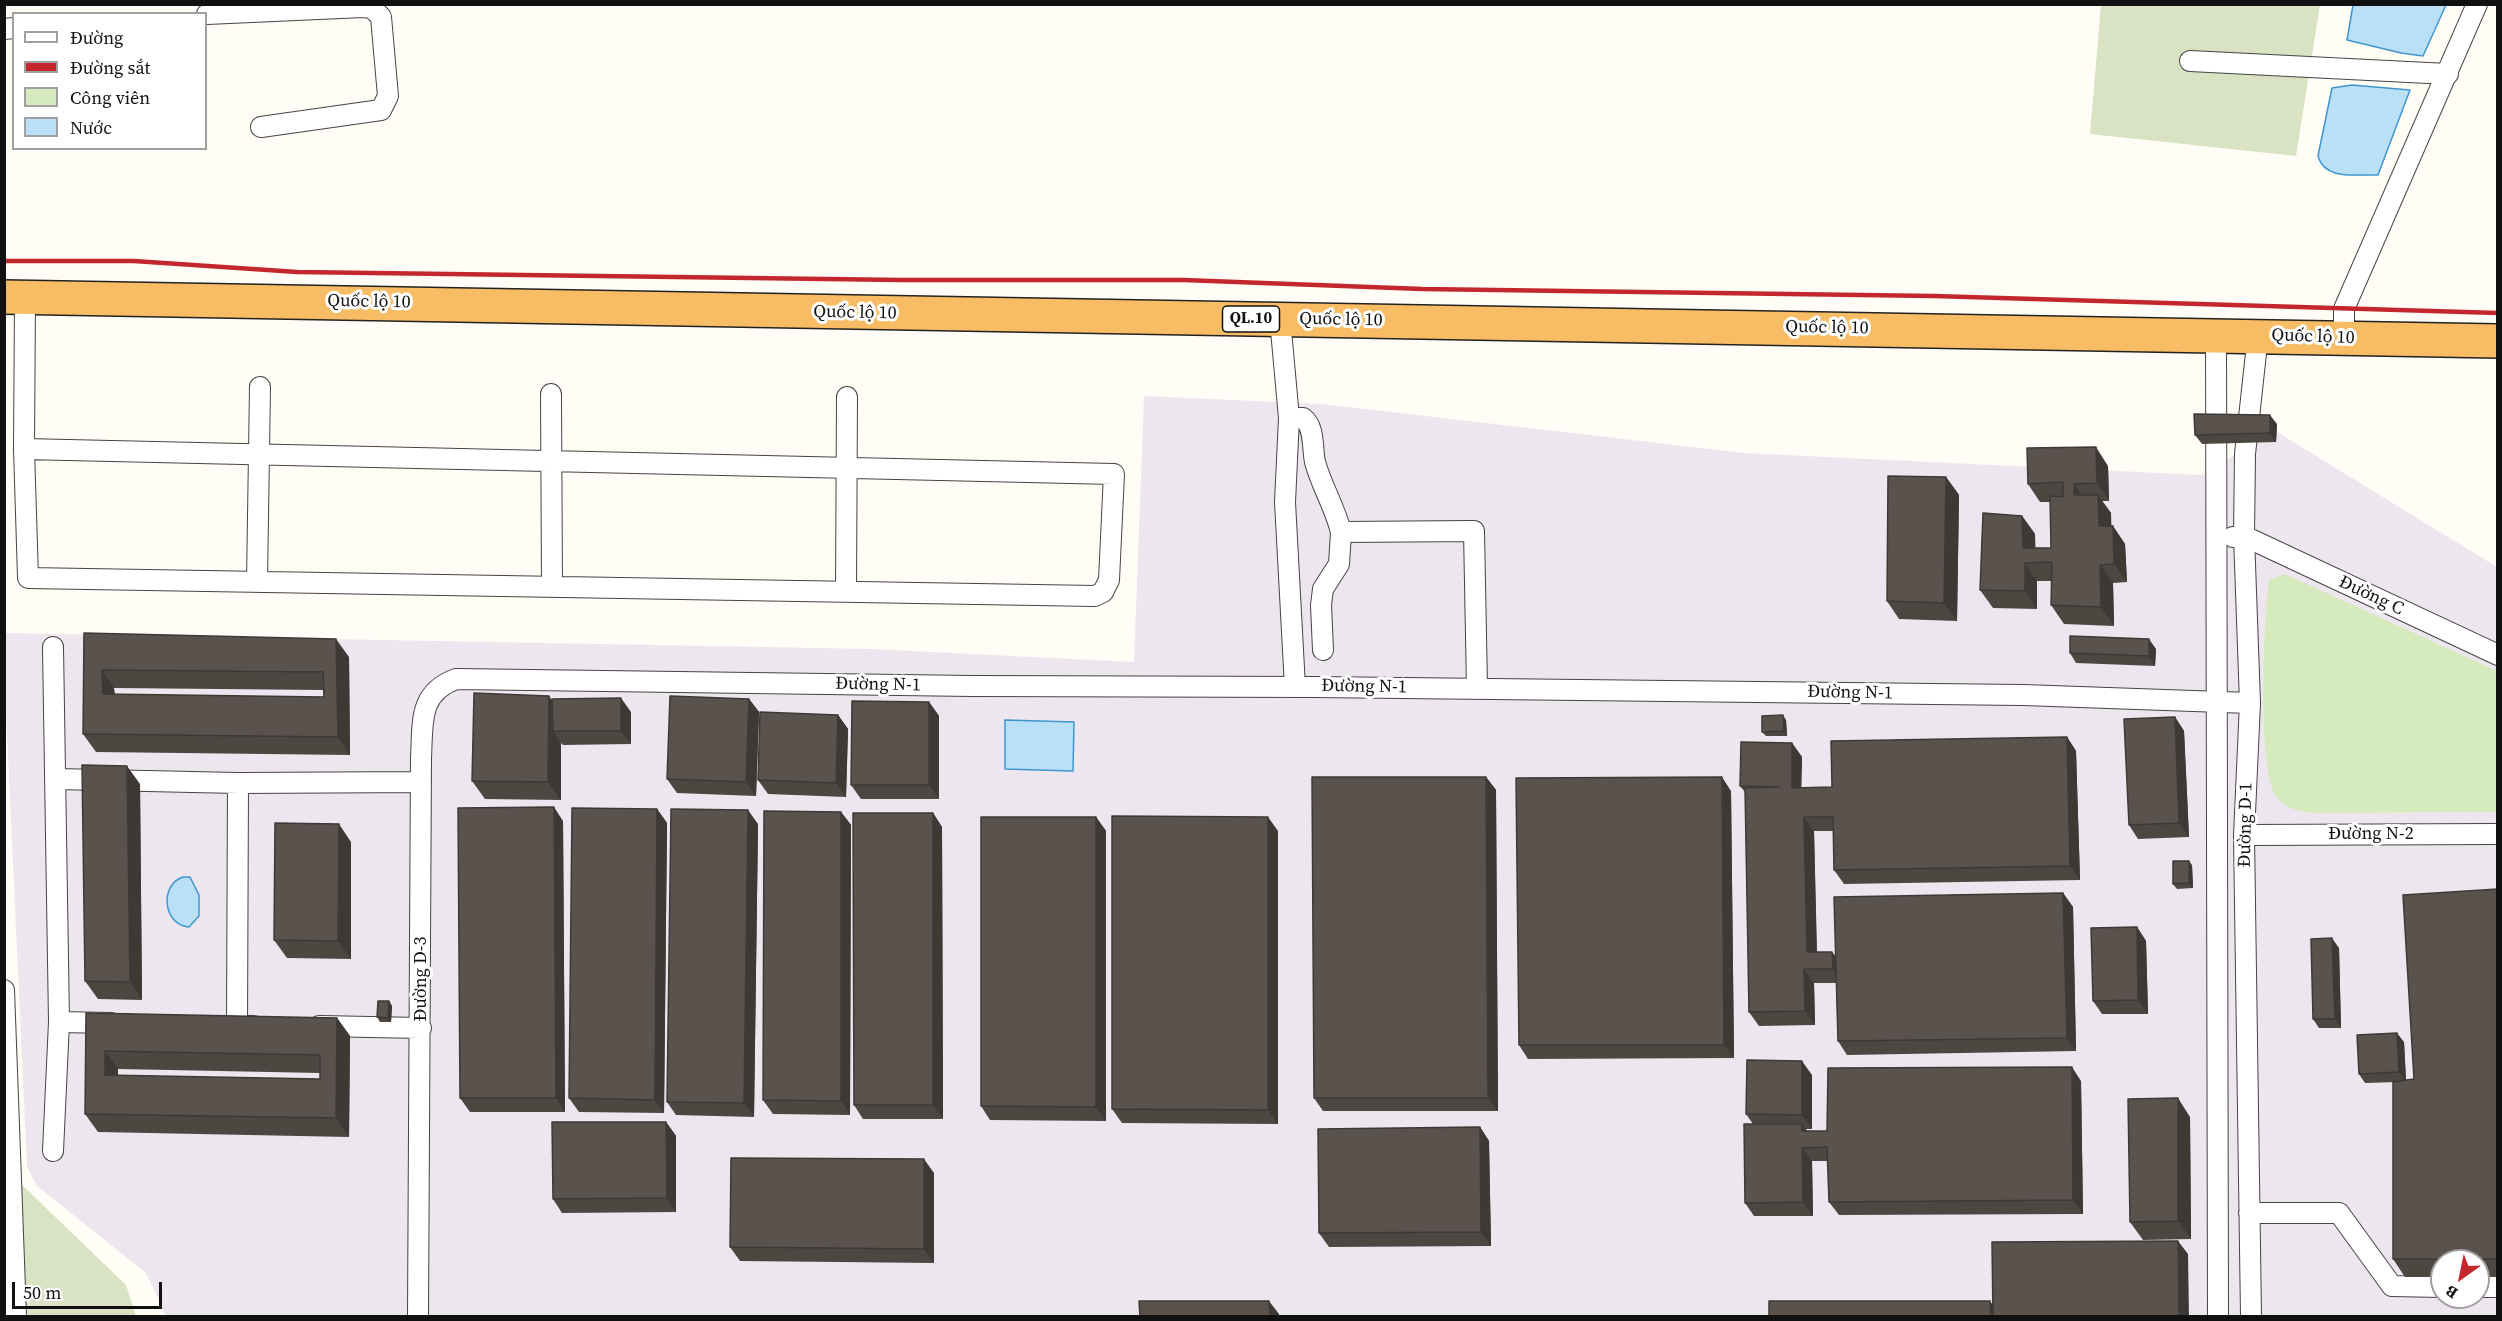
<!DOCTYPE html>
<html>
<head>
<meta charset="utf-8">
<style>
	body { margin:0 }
	#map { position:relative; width:2502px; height:1321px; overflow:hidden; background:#fffdf5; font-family:"Source Serif 4",serif }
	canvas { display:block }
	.frame { position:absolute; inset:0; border:6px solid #111; pointer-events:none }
	.legend { position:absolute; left:12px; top:12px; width:195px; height:138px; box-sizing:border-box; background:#fff; border:2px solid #a0a0a0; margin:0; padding:8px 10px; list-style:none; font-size:18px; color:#111 }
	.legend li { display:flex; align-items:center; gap:12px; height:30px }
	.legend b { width:30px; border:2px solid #a0a0a0 }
	.north { position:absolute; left:2430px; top:1249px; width:60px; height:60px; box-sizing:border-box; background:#fff; border:2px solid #a0a0a0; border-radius:50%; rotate:213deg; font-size:16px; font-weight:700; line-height:24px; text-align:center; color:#111 }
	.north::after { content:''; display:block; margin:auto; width:21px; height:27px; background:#c4262e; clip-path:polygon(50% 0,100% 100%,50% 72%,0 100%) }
	.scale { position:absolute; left:12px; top:1282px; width:150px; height:27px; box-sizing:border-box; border:3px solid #111; border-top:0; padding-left:8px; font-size:18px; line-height:21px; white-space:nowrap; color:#111; -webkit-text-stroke:4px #fff; paint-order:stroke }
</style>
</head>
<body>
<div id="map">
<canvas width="2502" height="1321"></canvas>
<div class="frame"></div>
<ul class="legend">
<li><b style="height:8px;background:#fff"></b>Đường</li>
<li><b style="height:8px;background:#c4262e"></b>Đường sắt</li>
<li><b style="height:16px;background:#d5ebbd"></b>Công viên</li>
<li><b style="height:16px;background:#b9e0f7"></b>Nước</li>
</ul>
<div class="north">B</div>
<div class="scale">50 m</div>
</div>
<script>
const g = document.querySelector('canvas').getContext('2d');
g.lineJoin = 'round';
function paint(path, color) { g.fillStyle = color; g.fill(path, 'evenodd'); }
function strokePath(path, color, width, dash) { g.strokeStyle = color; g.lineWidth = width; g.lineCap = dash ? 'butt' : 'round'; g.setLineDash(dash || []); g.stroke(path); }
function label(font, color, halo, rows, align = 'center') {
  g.font = font + ' "Source Serif 4",serif'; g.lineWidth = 6; g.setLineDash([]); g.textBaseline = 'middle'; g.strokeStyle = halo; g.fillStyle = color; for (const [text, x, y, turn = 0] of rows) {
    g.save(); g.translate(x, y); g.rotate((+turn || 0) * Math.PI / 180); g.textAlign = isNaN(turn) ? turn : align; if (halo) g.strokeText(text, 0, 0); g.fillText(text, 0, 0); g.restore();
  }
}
paint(new Path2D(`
	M 1144,396 L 1322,404 L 1744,453 L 2201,475 L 2266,436 L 2277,432 L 2497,567 L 2497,1316 L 166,1316 L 146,1273 L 37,1186 L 27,1167 L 5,691 L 4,633 L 871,649 L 1134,662 ZM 2442,1261 L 2478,1261 L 2478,1297 L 2442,1297 Z`), '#eee6ef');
paint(new Path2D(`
	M 2285,574 L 2497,671 L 2497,812 L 2311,813 C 2300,811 2286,809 2278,799 C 2256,775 2264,617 2269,580 Z`), '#d5ebbd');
paint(new Path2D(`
	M 2101,5 L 2320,5 L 2296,156 L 2090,134 Z
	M 4,1180 L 18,1181 L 126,1285 L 136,1316 L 5,1316 Z`), '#d9e3c4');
const water = new Path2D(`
	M 2353,5 L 2353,4 L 2446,5 L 2423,56 L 2401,53 L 2347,40 Z
	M 2352,85 L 2410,90 L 2378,175 C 2356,174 2325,181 2318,156 L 2332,88 Z
	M 1005,720 L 1074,722 L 1073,771 L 1005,769 Z
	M 183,877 L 190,877 L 199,895 L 199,916 L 189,927 C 163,925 159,885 183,877 Z`);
paint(water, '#b9e0f7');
strokePath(water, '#3f96cf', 1.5);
const minor = new Path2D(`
	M 207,14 L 363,7 L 372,8 L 381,17 L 388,96 L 381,110 L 261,127
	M 4,29 L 14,28
	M 2190,61 L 2448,74
	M 1280,319 L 1289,418 L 1285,502 L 1295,687
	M 2216,334 L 2218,1316
	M 2344,338 L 2344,309 L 2477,4
	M 551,394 L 552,587
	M 1289,418 L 1303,418 C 1315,427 1312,448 1315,462 C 1321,485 1335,507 1341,532
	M 24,449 L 1114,474 L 1109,580 L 1103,592 L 1095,596 L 28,578 L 24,449 L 25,298
	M 2233,537 L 2244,536 L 2498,655
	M 257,582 L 260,387
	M 846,592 L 847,397
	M 53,647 L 59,1022 L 111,1023
	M 1323,650 L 1321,605 L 1323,589 L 1339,564 L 1341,532 L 1474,531 L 1477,688
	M 56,779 L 238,783
	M 2244,835 L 2498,834
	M 4,990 L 16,1316
	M 253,1026 L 237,1026 L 238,783 L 421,782
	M 319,1026 L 421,1028
	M 53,1151 L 59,1022
	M 2249,1213 L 2339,1213 L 2392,1286 L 2442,1287
	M 2478,1287 L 2498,1287
	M 418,1316 L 421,758 C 423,723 418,693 456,679 L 973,686 L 1314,687 L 2023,695 L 2250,703
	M 2251,1316 L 2244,835 L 2250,703 L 2244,536 L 2245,454 L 2258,335`);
const trunk = new Path2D(`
	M 4,297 L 2498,341`);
strokePath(minor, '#444', 22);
strokePath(trunk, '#222', 36);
strokePath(minor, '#fff', 20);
strokePath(trunk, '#f7bc64', 33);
strokePath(new Path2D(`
	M 4,261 L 134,261 L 297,272 L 901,280 L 1184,280 L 1422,289 L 1934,296 L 2498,313`), '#c4262e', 4.5);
paint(new Path2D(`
	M 2277,424 L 2276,442 L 2202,444 L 2195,435 Z
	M 2108,466 L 2109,501 L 2102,501 L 2111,513 L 2111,526 L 2113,526 L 2125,544 L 2127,582 L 2113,583 L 2114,626 L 2064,624 L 2051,605 L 2051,581 L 2037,581 L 2037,609 L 1993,608 L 1980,590 L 2022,516 L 2035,534 L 2035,548 L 2051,548 L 2050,502 L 2040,502 L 2028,484 Z
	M 1946,477 L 1959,495 L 1957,621 L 1899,619 L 1887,601 Z
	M 84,633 L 349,657 L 350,755 L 96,752 L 83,734 ZM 114,688 L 323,690 L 324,697 L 115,694 Z
	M 2156,649 L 2155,666 L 2076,663 L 2070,653 Z
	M 549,696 L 552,701 L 631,712 L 631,744 L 563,745 L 561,743 L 561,800 L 485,799 L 472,781 Z
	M 749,699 L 759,712 L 756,796 L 677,793 L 667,779 Z
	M 929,702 L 939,716 L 939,799 L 861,799 L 851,785 Z
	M 838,715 L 848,729 L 846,797 L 768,794 L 758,780 Z
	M 2175,717 L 2184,731 L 2189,837 L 2138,839 L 2129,825 Z
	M 1786,720 L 1787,736 L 1766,736 L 1762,732 Z
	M 2067,737 L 2076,751 L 2080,880 L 1844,884 L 1834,870 L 1833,831 L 1814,831 L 1817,952 L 1832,952 L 1836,957 L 2063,893 L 2073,907 L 2076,1051 L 1847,1055 L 1838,1041 L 1836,983 L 1814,983 L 1815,1025 L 1759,1026 L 1749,1012 L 1745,792 L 1740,786 L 1792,743 L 1802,757 L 1801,787 L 1832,787 Z
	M 1486,777 L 1496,790 L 1498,1111 L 1323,1111 L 1314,1098 Z
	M 140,784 L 142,1000 L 98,999 L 85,981 Z
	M 1731,791 L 1734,1058 L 1528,1059 L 1519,1045 Z
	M 657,809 L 667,823 L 664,1113 L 579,1112 L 569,1098 Z
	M 841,812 L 851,825 L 850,1115 L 773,1114 L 763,1100 Z
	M 933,813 L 942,827 L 943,1119 L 863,1119 L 854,1105 Z
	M 1096,817 L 1106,831 L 1106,1121 L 990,1120 L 981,1106 Z
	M 563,821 L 565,1112 L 470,1112 L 460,1098 Z
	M 758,824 L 754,1117 L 676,1115 L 667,1102 Z
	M 1278,831 L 1278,1124 L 1122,1123 L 1112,1109 Z
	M 351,842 L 351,959 L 287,958 L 274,940 Z
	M 2192,865 L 2193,888 L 2177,889 L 2173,884 Z
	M 2498,889 L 2498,1277 L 2478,1277 L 2478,1261 L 2442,1261 L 2442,1277 L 2405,1277 L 2393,1259 L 2398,1082 L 2365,1083 L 2359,1074 L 2404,1042 L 2406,1080 L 2414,1079 Z
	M 2137,927 L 2146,941 L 2148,1014 L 2102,1014 L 2093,1001 Z
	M 2339,948 L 2341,1028 L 2319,1028 L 2313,1019 Z
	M 389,1001 L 392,1006 L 391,1022 L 380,1022 L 377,1017 Z
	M 86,1013 L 337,1018 L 350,1036 L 349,1137 L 98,1132 L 85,1114 ZM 118,1069 L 320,1073 L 320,1079 L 118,1076 Z
	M 1812,1075 L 1812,1129 L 1806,1129 L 1807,1131 L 1827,1131 L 2081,1081 L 2083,1214 L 1839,1215 L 1829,1202 L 1828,1161 L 1812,1161 L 1813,1216 L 1754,1216 L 1745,1203 L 1753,1124 L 1746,1114 Z
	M 2190,1117 L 2191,1239 L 2143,1240 L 2130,1222 Z
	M 666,1122 L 676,1136 L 676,1212 L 562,1213 L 553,1199 Z
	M 1480,1127 L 1489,1141 L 1491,1246 L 1329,1247 L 1319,1233 Z
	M 934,1173 L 934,1263 L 740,1261 L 730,1247 Z`), '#4d4742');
paint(new Path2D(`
	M 2270,415 L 2277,424 L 2276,442 L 2270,433 Z
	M 2096,447 L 2108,466 L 2109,501 L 2097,483 Z
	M 1946,477 L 1959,495 L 1957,621 L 1944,603 Z
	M 2074,484 L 2087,502 L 2074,495 Z
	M 2098,495 L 2111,513 L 2112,544 L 2099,526 Z
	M 2022,516 L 2035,534 L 2036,563 L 2023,548 Z
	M 2113,526 L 2125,544 L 2127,582 L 2114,564 Z
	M 2025,563 L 2037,581 L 2037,609 L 2025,591 Z
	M 2100,565 L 2113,583 L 2114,626 L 2101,607 Z
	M 336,639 L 349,657 L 350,755 L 338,737 Z
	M 2149,639 L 2156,649 L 2155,666 L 2149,656 Z
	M 102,670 L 114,688 L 115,712 L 103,694 Z
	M 549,696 L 561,714 L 553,731 L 561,743 L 561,800 L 548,782 Z
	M 621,698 L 631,712 L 631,744 L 621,731 Z
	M 749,699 L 759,712 L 756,796 L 746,782 Z
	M 929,702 L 939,716 L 939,799 L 929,785 Z
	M 838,715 L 848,729 L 846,797 L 836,783 Z
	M 1783,715 L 1786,720 L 1787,736 L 1784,731 Z
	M 2175,717 L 2184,731 L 2189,837 L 2179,823 Z
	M 2067,737 L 2076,751 L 2080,880 L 2070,866 Z
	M 1792,743 L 1802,757 L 1801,801 L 1792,788 Z
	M 127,766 L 140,784 L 142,1000 L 130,982 Z
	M 1486,777 L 1496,790 L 1498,1111 L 1488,1098 Z
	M 1722,777 L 1731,791 L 1734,1058 L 1724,1045 Z
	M 554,807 L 563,821 L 565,1112 L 556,1098 Z
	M 657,809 L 667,823 L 664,1113 L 655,1100 Z
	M 748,810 L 758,824 L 754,1117 L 744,1103 Z
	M 841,812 L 851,825 L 850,1115 L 841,1101 Z
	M 933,813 L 942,827 L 943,1119 L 933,1105 Z
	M 1096,817 L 1106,831 L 1106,1121 L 1096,1107 Z
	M 1268,817 L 1278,831 L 1278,1124 L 1268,1110 Z
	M 1804,817 L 1814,831 L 1817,966 L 1807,952 Z
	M 339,824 L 351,842 L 351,959 L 338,941 Z
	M 2189,861 L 2192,865 L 2193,888 L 2189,883 Z
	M 2063,893 L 2073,907 L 2076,1051 L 2067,1038 Z
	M 2137,927 L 2146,941 L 2148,1014 L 2138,1000 Z
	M 2332,938 L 2339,948 L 2341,1028 L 2335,1019 Z
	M 1832,952 L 1842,965 L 1842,983 L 1833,969 Z
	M 1804,969 L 1814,983 L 1815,1025 L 1805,1011 Z
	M 389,1001 L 392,1006 L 391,1022 L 388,1018 Z
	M 337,1018 L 350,1036 L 349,1137 L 336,1118 Z
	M 2397,1033 L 2404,1042 L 2406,1081 L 2399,1072 Z
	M 105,1051 L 118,1069 L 117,1094 L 105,1075 Z
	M 1802,1061 L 1812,1075 L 1812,1129 L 1802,1115 Z
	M 2072,1067 L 2081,1081 L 2083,1214 L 2073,1200 Z
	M 2178,1098 L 2190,1117 L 2191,1239 L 2178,1221 Z
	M 666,1122 L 676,1136 L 676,1212 L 667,1198 Z
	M 1802,1124 L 1812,1138 L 1802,1131 Z
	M 1480,1127 L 1489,1141 L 1491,1246 L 1481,1232 Z
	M 1802,1148 L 1812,1161 L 1813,1216 L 1803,1202 Z
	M 924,1159 L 934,1173 L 934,1263 L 924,1249 Z
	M 2178,1241 L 2188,1254 L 2189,1317 L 2179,1317 Z
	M 1269,1301 L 1279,1314 L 1279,1317 L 1270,1317 Z
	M 1990,1301 L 2000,1315 L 2000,1317 L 1991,1317 Z`), '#3f3936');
const building = new Path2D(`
	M 2194,414 L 2270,415 L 2270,433 L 2195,435 Z
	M 2096,447 L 2097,483 L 2074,484 L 2074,495 L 2098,495 L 2099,526 L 2113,526 L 2114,564 L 2100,565 L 2101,607 L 2051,605 L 2052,562 L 2025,563 L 2025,591 L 1980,590 L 1983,513 L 2022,516 L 2023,548 L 2051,548 L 2050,496 L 2063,497 L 2063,482 L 2028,484 L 2027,448 Z
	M 1888,476 L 1946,477 L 1944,603 L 1887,601 Z
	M 84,633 L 336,639 L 338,737 L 83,734 ZM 102,670 L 323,672 L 324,697 L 103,694 Z
	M 2070,636 L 2149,639 L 2149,656 L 2070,653 Z
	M 474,693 L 549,696 L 548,782 L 472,781 Z
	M 670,696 L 749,699 L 746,782 L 667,779 Z
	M 621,698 L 621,731 L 553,731 L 552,699 Z
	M 852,701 L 929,702 L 929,785 L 851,785 Z
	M 760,712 L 838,715 L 836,783 L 758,780 Z
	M 1783,715 L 1784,731 L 1762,732 L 1762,716 Z
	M 2175,717 L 2179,823 L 2129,825 L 2124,719 Z
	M 2067,737 L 2070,866 L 1834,870 L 1833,817 L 1804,817 L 1807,952 L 1832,952 L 1833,969 L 1804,969 L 1805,1011 L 1749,1012 L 1745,788 L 1779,787 L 1740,786 L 1741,742 L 1792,743 L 1792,788 L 1832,787 L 1831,741 Z
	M 82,765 L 127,766 L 130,982 L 85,981 Z
	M 1312,777 L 1486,777 L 1488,1098 L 1314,1098 Z
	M 1722,777 L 1724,1045 L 1519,1045 L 1516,778 Z
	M 554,807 L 556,1098 L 460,1098 L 458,808 Z
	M 572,808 L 657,809 L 655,1100 L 569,1098 Z
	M 671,809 L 748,810 L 744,1103 L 667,1102 Z
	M 764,811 L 841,812 L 841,1101 L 763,1100 Z
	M 853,813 L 933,813 L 933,1105 L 854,1105 Z
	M 1112,816 L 1268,817 L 1268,1110 L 1112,1109 Z
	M 981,817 L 1096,817 L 1096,1107 L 981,1106 Z
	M 275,823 L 339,824 L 338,941 L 274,940 Z
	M 2173,861 L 2189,861 L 2189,883 L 2173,884 Z
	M 2498,889 L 2498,1259 L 2393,1259 L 2393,1082 L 2414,1079 L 2403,895 Z
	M 2063,893 L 2067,1038 L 1838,1041 L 1834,897 Z
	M 2137,927 L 2138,1000 L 2093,1001 L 2091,928 Z
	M 2332,938 L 2335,1019 L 2313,1019 L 2311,939 Z
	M 378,1001 L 389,1001 L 388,1018 L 377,1017 Z
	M 86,1013 L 337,1018 L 336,1118 L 85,1114 ZM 105,1051 L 320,1055 L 320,1079 L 105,1075 Z
	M 2397,1033 L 2399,1072 L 2359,1074 L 2357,1035 Z
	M 1747,1060 L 1802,1061 L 1802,1115 L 1746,1114 Z
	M 2072,1067 L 2073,1200 L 1829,1202 L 1827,1147 L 1802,1148 L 1803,1202 L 1745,1203 L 1744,1124 L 1802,1124 L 1802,1131 L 1827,1131 L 1828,1068 Z
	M 2178,1098 L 2178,1221 L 2130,1222 L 2128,1099 Z
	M 552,1122 L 666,1122 L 667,1198 L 553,1199 Z
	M 1480,1127 L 1481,1232 L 1319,1233 L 1318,1129 Z
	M 731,1158 L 924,1159 L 924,1249 L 730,1247 Z
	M 2178,1241 L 2179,1317 L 1993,1317 L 1992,1242 Z
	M 1139,1301 L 1269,1301 L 1270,1317 L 1140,1317 Z
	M 1769,1301 L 1990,1301 L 1991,1317 L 1769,1317 Z`);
paint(building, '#5a524d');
strokePath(building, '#3f3936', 1.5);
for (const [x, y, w] of [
	[1251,319,57]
]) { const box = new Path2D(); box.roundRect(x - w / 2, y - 13, w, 26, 4.5); g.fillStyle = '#fff'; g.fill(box); strokePath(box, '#111', 1.5); }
label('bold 16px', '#111', null, [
	["QL.10",1251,319]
]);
label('18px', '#111', '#fff', [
	["Quốc lộ 10",369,302,1],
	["Quốc lộ 10",855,313,1],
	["Quốc lộ 10",1341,320,1],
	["Quốc lộ 10",1827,328,1],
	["Quốc lộ 10",2313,337,2],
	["Đường C",2371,596,25],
	["Đường N-1",878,685,1],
	["Đường N-1",1364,687,1],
	["Đường N-1",1850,693,1],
	["Đường D-1",2246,825,-89],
	["Đường N-2",2371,834],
	["Đường D-3",421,979,-90]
]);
</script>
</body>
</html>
